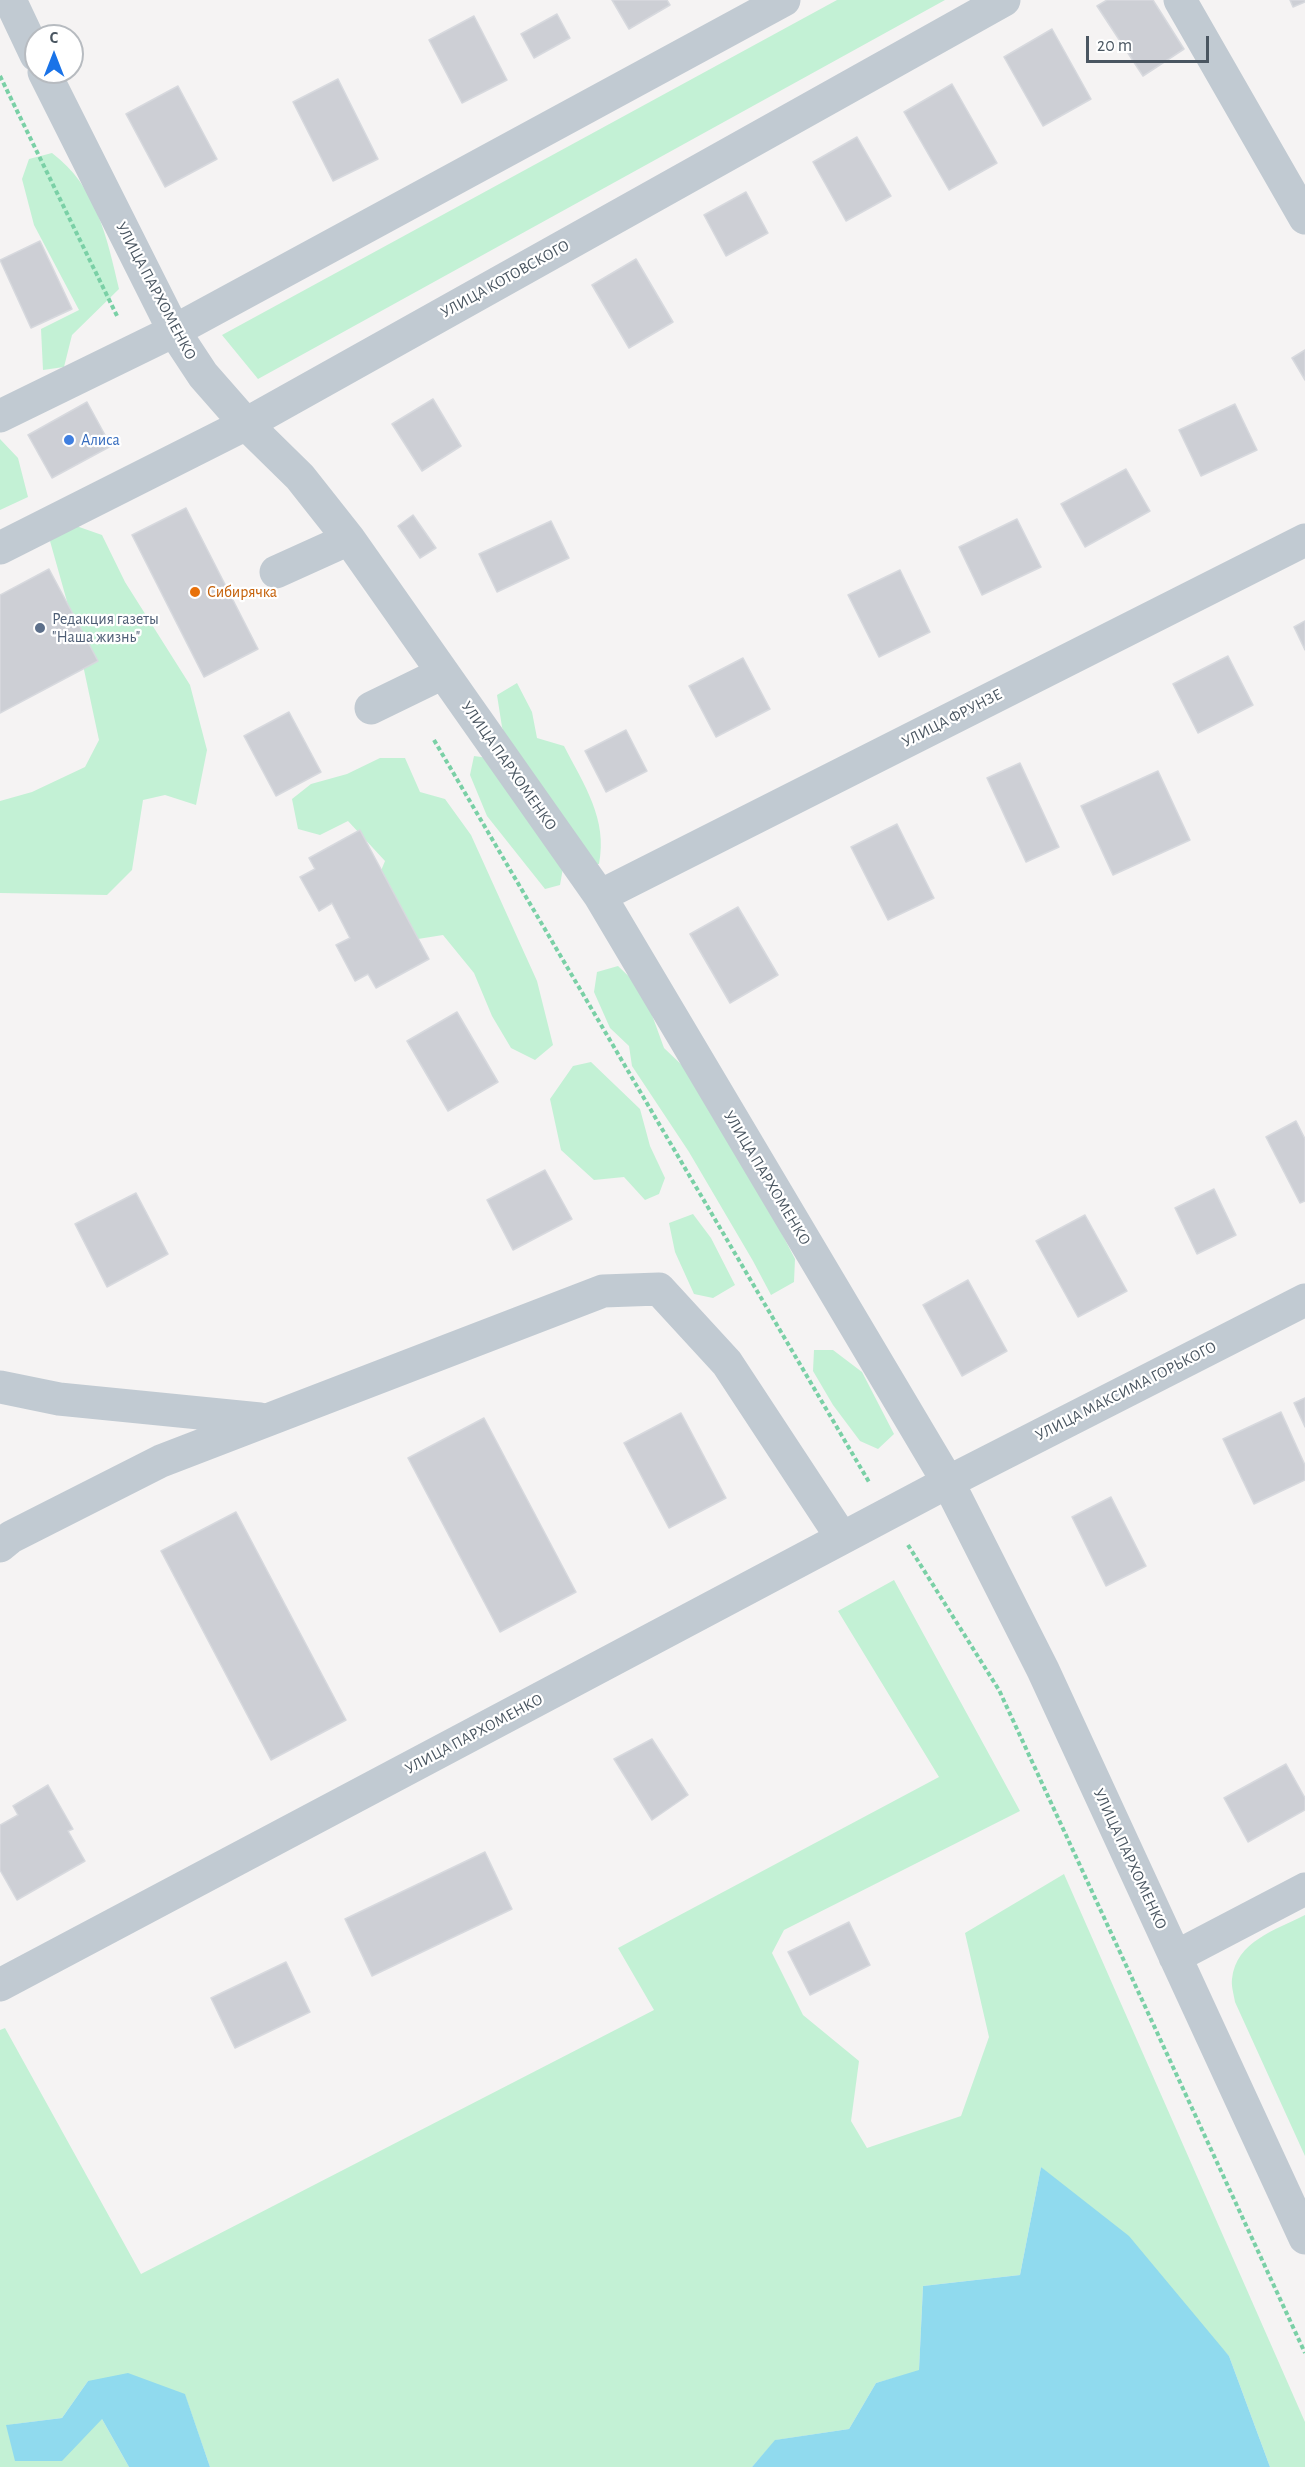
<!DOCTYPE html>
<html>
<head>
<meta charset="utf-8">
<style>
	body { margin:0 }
	#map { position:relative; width:1305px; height:2467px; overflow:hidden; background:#f5f3f3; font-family:"Alegreya Sans",sans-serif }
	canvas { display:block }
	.north { position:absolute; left:24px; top:24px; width:60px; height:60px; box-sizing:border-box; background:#fff; border:2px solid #b7bbc0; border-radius:50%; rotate:0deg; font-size:16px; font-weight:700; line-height:24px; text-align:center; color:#4a5661 }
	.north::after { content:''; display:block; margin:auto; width:21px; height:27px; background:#1a73e8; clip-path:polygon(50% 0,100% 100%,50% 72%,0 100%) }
	.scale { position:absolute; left:1086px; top:36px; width:123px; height:27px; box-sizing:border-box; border:3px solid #4a5661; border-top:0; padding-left:8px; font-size:18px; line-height:21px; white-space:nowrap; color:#4a5661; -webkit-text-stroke:4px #fff; paint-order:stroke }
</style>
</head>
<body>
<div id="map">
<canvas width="1305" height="2467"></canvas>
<div class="north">С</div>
<div class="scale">20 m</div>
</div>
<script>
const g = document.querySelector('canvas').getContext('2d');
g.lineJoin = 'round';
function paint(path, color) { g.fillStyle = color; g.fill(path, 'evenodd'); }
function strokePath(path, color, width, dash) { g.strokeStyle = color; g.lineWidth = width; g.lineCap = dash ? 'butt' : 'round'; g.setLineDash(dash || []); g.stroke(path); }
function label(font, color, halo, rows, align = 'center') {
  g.font = font + ' "Alegreya Sans",sans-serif'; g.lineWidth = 4.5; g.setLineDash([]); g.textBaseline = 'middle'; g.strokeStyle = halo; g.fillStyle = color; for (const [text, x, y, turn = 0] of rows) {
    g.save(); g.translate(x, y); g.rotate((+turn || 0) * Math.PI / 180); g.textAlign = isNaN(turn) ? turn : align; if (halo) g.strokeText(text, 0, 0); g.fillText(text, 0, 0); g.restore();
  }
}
paint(new Path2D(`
	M 837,0 L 945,0 L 258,379 L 222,335 Z
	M 52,153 C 96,186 107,237 119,289 L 72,335 L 64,367 L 43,370 L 41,329 L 79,310 L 34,225 L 22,179 L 29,159 Z
	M 0,439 L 18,458 L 28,497 L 0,510 Z
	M 62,521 L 102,535 L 125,582 L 190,685 L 207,750 L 196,805 L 165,795 L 143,800 L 132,870 L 107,895 L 0,893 L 0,801 L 32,792 L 85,767 L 99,740 L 77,637 L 50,541 Z
	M 517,683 L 532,712 L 537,738 L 564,746 C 584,785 608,819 599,864 L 563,868 L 560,885 L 545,889 L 487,816 L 470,775 L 474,756 L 488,758 L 510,752 L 502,727 L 497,695 Z
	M 380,758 L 405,758 L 420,792 L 445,799 L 471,835 L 537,981 L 553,1045 L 535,1060 L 511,1048 L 492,1016 L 474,973 L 443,935 L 399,942 L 373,890 L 385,861 L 348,821 L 320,835 L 298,829 L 292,799 L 311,784 L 347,774 Z
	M 618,966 L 643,990 L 664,1048 L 707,1089 L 795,1259 L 794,1282 L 771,1295 L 753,1261 L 689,1152 L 632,1066 L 629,1046 L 610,1028 L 594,992 L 597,972 Z
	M 591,1062 L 640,1109 L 650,1146 L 665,1178 L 659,1194 L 645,1200 L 624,1177 L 594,1180 L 561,1150 L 550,1099 L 573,1066 Z
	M 693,1214 L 711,1238 L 735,1285 L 713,1298 L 694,1294 L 675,1252 L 669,1223 Z
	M 814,1350 L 833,1350 L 862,1372 L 894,1434 L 878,1449 L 860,1441 L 833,1405 L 813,1371 Z
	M 894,1580 L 1020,1811 L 784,1930 L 772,1953 L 803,2015 L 859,2061 L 851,2121 L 867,2148 L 961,2116 L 989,2037 L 965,1933 L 1064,1874 L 1305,2422 L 1305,2467 L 1270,2467 L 1229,2356 L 1041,2167 L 1020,2275 L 923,2286 L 919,2371 L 876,2383 L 849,2429 L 776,2440 L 752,2467 L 210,2467 L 185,2395 L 88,2381 L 62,2418 L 7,2425 L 102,2419 L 129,2467 L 0,2467 L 0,2030 L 5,2028 L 141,2274 L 654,2010 L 618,1948 L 939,1777 L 838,1611 Z
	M 1305,1915 L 1305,2156 L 1235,2002 C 1234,1995 1231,1986 1232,1979 C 1236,1941 1276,1930 1305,1915 Z`), '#c3f1d5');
paint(new Path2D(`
	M 1041,2167 L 1129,2236 L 1229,2356 L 1270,2467 L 752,2467 L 775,2440 L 849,2429 L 876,2383 L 919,2370 L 923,2286 L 1020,2275 Z
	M 128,2373 L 185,2394 L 210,2467 L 129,2467 L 102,2419 L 62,2461 L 15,2461 L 6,2425 L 62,2418 L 88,2381 Z`), '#90daee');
const building = new Path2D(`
	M 612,0 L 667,0 L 670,5 L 629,29 Z
	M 1107,0 L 1153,0 L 1184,49 L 1143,76 L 1097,6 Z
	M 1290,0 L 1305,0 L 1305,2 L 1293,7 Z
	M 557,14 L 570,38 L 534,58 L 521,34 Z
	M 474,16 L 507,80 L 462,103 L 429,40 Z
	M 1052,29 L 1091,99 L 1043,126 L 1004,57 Z
	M 338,79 L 378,159 L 333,181 L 293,102 Z
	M 952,84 L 997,163 L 949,190 L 904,112 Z
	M 178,86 L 217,159 L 165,187 L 126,114 Z
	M 857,137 L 891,196 L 846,221 L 813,162 Z
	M 746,192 L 768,233 L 726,256 L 704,215 Z
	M 40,241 L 72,309 L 31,328 L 0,260 Z
	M 636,259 L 673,322 L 629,348 L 592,285 Z
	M 1305,350 L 1305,380 L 1292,358 Z
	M 433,399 L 461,446 L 422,471 L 392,424 Z
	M 87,402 L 111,446 L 52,478 L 28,435 Z
	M 1235,404 L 1257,450 L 1201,476 L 1179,430 Z
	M 1126,469 L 1150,511 L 1085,547 L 1061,504 Z
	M 186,508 L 258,649 L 204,677 L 132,535 Z
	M 413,515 L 436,548 L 420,558 L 398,526 Z
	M 1017,519 L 1041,567 L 982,595 L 959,547 Z
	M 551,521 L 569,558 L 497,592 L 479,554 Z
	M 49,569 L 98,661 L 0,713 L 0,595 Z
	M 900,570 L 930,632 L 879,657 L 848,595 Z
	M 1305,621 L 1305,650 L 1294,627 Z
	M 1228,656 L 1253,705 L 1198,733 L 1173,684 Z
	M 743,658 L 770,709 L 716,737 L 689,686 Z
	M 289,712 L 321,772 L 276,796 L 244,736 Z
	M 626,730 L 647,771 L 606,792 L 585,751 Z
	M 1020,763 L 1059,847 L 1026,862 L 987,778 Z
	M 1158,771 L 1190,840 L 1113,875 L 1081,806 Z
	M 897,824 L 934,898 L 888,920 L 851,847 Z
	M 360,830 L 429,959 L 376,988 L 368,974 L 355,981 L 336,945 L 350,938 L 332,903 L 319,911 L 300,877 L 315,869 L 309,858 Z
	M 738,907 L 778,975 L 730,1003 L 690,934 Z
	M 457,1012 L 498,1082 L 448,1111 L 407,1041 Z
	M 1296,1121 L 1305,1139 L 1305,1201 L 1300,1203 L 1266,1137 Z
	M 545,1170 L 572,1219 L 513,1250 L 487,1200 Z
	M 1214,1189 L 1236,1235 L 1197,1254 L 1175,1208 Z
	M 136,1193 L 168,1254 L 107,1287 L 75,1224 Z
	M 1085,1215 L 1127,1291 L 1078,1317 L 1036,1241 Z
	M 968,1280 L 1007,1351 L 962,1376 L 923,1305 Z
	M 1305,1398 L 1305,1427 L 1294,1403 Z
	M 1281,1412 L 1305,1465 L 1305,1480 L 1254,1504 L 1223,1439 Z
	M 681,1413 L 726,1498 L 669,1528 L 624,1443 Z
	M 484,1418 L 576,1592 L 500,1632 L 408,1458 Z
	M 1111,1497 L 1146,1566 L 1106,1586 L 1072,1517 Z
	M 236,1512 L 346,1720 L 271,1760 L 161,1551 Z
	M 652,1739 L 688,1795 L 652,1820 L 614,1759 Z
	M 1286,1764 L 1305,1798 L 1305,1810 L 1248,1842 L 1224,1798 Z
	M 48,1785 L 73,1829 L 68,1831 L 85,1861 L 17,1900 L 0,1870 L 0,1825 L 18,1815 L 13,1806 Z
	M 485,1852 L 512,1909 L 372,1976 L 345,1919 Z
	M 849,1922 L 870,1965 L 810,1995 L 788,1952 Z
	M 286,1962 L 310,2012 L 235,2048 L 211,1998 Z`);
paint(building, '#cdcfd5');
strokePath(building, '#d7d9de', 1.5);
strokePath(new Path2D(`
	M 0,76 L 118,318
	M 434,740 L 869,1482
	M 908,1545 L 999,1690 L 1305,2353`), '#7ad0a6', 4, [4.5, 3]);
strokePath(new Path2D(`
	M 10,0 L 36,55
	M 1180,0 L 1305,218
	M 44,72 L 174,331 L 203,375 L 246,424 L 300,477 L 349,539 L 600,896 L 948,1482 L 1043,1670 L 1305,2238
	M 0,416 L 174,331 L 784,0
	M 0,548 L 246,424 L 1004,0
	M 276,572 L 349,539
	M 371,708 L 443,673
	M 600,896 L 1305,540
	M 0,1387 L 59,1399 L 260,1419
	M 0,1546 L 11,1537 L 161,1461 L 603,1291 L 659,1289 L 727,1363 L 842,1538
	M 1175,1957 L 1305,1889
	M 0,1985 L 948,1482 L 1305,1300`), '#c1cad2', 33);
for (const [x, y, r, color] of [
	[69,440,6,"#3f7fe0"],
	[195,592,6,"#e8710a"],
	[40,628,6,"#5c6f8a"]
]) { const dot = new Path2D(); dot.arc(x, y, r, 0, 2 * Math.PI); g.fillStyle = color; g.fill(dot); strokePath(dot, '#fff', 2); }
label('16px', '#4a5661', '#fff', [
	["УЛИЦА КОТОВСКОГО",505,279,-29],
	["УЛИЦА ПАРХОМЕНКО",156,291,62],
	["УЛИЦА ФРУНЗЕ",952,718,-27],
	["УЛИЦА ПАРХОМЕНКО",509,766,55],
	["УЛИЦА ПАРХОМЕНКО",767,1178,59],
	["УЛИЦА МАКСИМА ГОРЬКОГО",1126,1391,-27],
	["УЛИЦА ПАРХОМЕНКО",474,1734,-28],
	["УЛИЦА ПАРХОМЕНКО",1130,1859,65]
]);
label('16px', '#366cbe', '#fff', [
	["Алиса",81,440]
], 'left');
label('16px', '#c56008', '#fff', [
	["Сибирячка",207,592]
], 'left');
label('16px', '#4e5e75', '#fff', [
	["Редакция газеты",52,619],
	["\"Наша жизнь\"",52,637]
], 'left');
</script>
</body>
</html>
